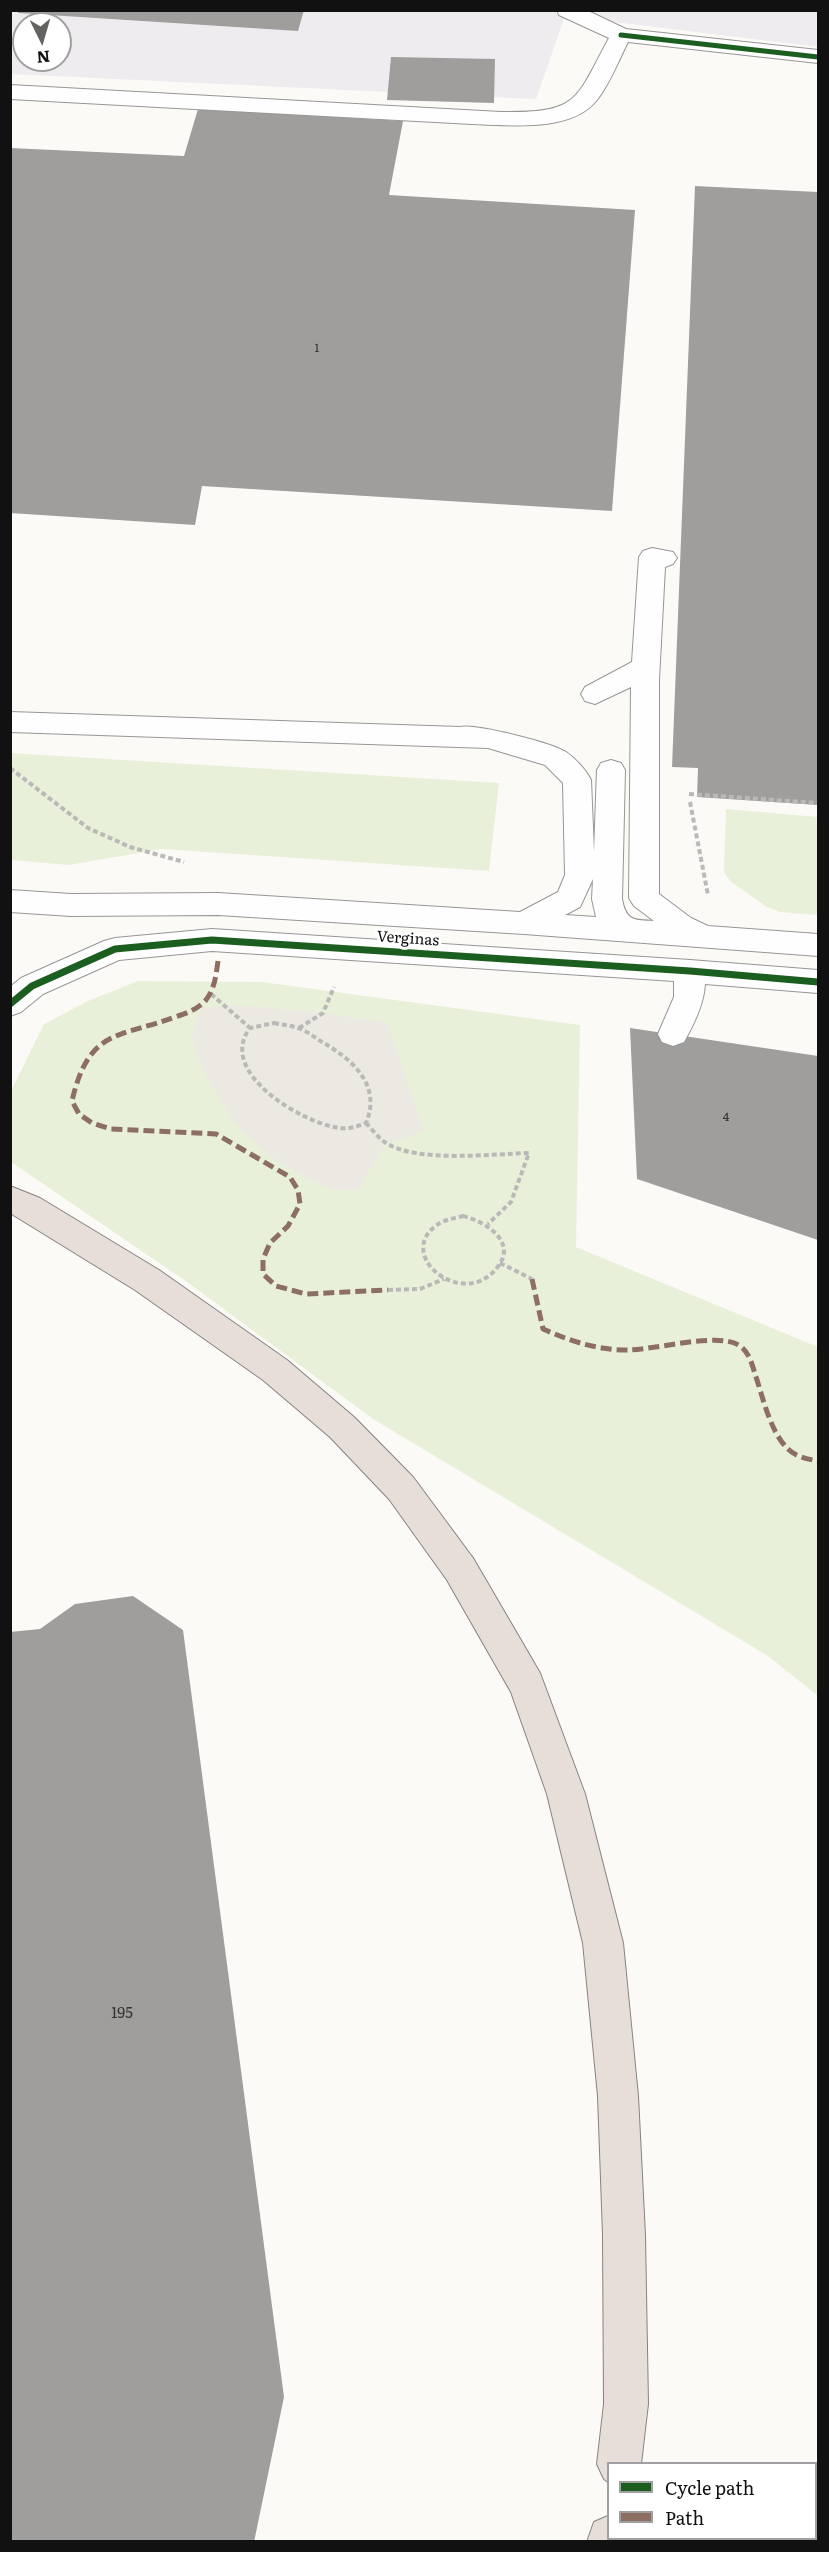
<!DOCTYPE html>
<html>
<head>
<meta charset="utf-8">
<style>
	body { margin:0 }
	#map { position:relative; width:829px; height:2552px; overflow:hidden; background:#fcfaf7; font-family:Literata,serif }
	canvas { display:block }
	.frame { position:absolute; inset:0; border:12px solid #111; pointer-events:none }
	.legend { position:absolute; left:607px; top:2462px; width:210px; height:78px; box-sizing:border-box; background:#fff; border:2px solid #a0a0a0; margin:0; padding:8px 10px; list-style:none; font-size:18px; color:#111 }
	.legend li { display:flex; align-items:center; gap:12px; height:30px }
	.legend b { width:30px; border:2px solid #a0a0a0 }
	.north { position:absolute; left:12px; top:12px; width:60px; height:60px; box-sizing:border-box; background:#fff; border:2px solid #a0a0a0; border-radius:50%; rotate:175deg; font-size:16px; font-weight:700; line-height:24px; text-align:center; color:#111 }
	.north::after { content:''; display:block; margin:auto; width:21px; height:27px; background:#636362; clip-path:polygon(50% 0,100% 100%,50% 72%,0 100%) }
</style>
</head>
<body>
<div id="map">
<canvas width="829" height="2552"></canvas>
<div class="frame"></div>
<ul class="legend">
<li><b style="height:8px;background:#1b5e20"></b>Cycle path</li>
<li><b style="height:8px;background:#8d6e63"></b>Path</li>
</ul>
<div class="north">N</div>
</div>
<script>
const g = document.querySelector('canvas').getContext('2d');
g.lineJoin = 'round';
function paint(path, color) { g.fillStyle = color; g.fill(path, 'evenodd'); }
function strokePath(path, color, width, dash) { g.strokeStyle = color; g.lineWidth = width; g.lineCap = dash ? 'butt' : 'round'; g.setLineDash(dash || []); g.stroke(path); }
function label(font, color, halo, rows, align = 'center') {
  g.font = font + ' Literata,serif'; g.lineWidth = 6; g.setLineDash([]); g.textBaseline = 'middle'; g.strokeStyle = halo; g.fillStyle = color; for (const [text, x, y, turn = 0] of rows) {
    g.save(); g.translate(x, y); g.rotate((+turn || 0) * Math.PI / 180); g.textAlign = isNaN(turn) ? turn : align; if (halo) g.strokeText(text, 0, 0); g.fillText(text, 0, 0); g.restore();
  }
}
paint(new Path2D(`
	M 11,11 L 818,11 L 818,47 L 565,16 L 536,99 L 11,74 ZM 24,24 L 60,24 L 60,60 L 24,60 Z`), '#eeecee');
paint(new Path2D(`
	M 10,753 L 499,783 L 489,871 L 162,849 L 69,865 L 11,860 Z
	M 726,809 L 818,817 L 818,915 L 780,912 L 767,907 L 731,882 L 724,872 Z
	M 138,981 L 262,982 L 580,1025 L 576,1247 L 818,1347 L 818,1696 L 768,1656 L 373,1419 L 187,1282 L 11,1162 L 10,1093 L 44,1024 L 88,1001 Z`), '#e9f0d9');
paint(new Path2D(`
	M 250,1006 L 323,1013 L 387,1023 L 424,1132 L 386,1143 L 358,1190 L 332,1190 L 297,1173 L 267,1154 L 234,1122 L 202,1068 L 192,1039 L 201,1007 Z`), '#ece9e3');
paint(new Path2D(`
	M 19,10 L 304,10 L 298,31 L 18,13 Z
	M 391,57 L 495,59 L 494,103 L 387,100 Z
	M 198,109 L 403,121 L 389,195 L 635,210 L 612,511 L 202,486 L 195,525 L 10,513 L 10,148 L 184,156 Z
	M 695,186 L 818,192 L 818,805 L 697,797 L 698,768 L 672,767 Z
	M 630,1028 L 818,1056 L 818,1240 L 637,1179 Z
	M 133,1596 L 183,1630 L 284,2397 L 254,2542 L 10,2542 L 10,1632 L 40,1629 L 75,1604 Z`), '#a09e9c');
const minor = new Path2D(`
	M 557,10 L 586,10 L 626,29 L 818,50 L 818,63 L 628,42 C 618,62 610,83 597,100 C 571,133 509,125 472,124 L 10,99 L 10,85 L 501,112 C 579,113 575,101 609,38 L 559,15 Z
	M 652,548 L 673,552 L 677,558 L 673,564 L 665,567 L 659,680 L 659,894 L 691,918 L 708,926 L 818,934 L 818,956 L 524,934 L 218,915 L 71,916 L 10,912 L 10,890 L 71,894 L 218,893 L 520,912 L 558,892 L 565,875 L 563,783 L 545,765 L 488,748 L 10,732 L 10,712 L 460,727 C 474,723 553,743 566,752 C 575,758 586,770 591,780 L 594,852 L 597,770 L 601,763 L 611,760 L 621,763 L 625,770 L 622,899 C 626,921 634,920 654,921 L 634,906 L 629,898 L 631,687 L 595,704 L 585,701 L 581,694 L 585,687 L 632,662 L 639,557 L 643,551 ZM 593,879 L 592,899 L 596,917 L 565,915 L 580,907 Z
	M 212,929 L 690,960 L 818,970 L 818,993 L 705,984 C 704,1004 694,1024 684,1042 L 673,1046 L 662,1042 L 658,1034 L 674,997 L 674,981 L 212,951 L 119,960 L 43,994 L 21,1012 L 10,1016 L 10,987 L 21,978 L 104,941 L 115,938 Z`);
const highway = new Path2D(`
	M 10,1186 L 40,1198 L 159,1270 L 287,1360 L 354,1417 L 413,1477 L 473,1558 L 540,1673 L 585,1794 L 623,1943 L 638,2096 L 645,2235 L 648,2404 L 641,2464 L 608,2464 L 608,2482 L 604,2479 L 597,2464 L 604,2404 L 603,2235 L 598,2096 L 583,1943 L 547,1794 L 511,1692 L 447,1580 L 389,1499 L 330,1437 L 263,1380 L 135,1290 L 10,1213 Z
	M 608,2516 L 608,2538 L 632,2538 L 631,2542 L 587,2542 L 594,2522 Z`);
strokePath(minor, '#979695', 2);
strokePath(highway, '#848382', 2);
strokePath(new Path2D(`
	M 10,768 L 88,828 L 130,847 L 184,862
	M 689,794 L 818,803
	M 690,802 L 708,895
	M 211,994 L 250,1028
	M 274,1023 C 282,1025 290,1025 297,1028 C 306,1030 314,1037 322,1042 C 352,1059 382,1085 366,1123 C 357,1127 348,1129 339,1128 C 302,1123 216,1072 250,1028 Z
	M 299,1028 L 323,1013 L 334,987
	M 366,1123 C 372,1129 378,1138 386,1143 C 417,1163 492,1154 529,1153 L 511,1202 L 488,1224
	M 463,1216 C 487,1222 519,1243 496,1269 C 462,1310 394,1255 437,1225 C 443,1220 455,1218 463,1216 Z
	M 500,1263 L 532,1279
	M 388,1290 L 420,1289 L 444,1279`), '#b9b9b8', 4, [5, 3]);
paint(minor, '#fffefe');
paint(highway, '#e8ded9');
strokePath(new Path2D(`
	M 218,961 C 216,975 215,988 206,1000 C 199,1008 188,1013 178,1016 C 120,1038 89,1027 72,1101 L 79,1114 L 92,1123 L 111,1129 L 216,1134 L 290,1177 L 298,1190 L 300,1204 L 288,1226 L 270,1243 L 263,1259 L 263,1274 L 276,1286 L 306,1294 L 388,1290
	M 532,1279 L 543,1329 C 570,1341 597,1350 627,1350 C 656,1350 719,1331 740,1346 C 749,1352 752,1364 755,1374 C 763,1397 770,1432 788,1449 C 796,1457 808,1459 818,1461`), '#8d6e63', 5, [11, 5]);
strokePath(new Path2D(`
	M 621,35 L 818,57`), '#1b5e20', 5);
strokePath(new Path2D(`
	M 10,1004 L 32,986 L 115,949 L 212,940 L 690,971 L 818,982`), '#1b5e20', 7);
label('12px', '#353434', null, [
	["1",317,348],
	["4",726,1117]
]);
label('15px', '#111', '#fff', [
	["Verginas",408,939,4]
]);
label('15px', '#353434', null, [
	["195",122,2014]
]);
</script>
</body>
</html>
